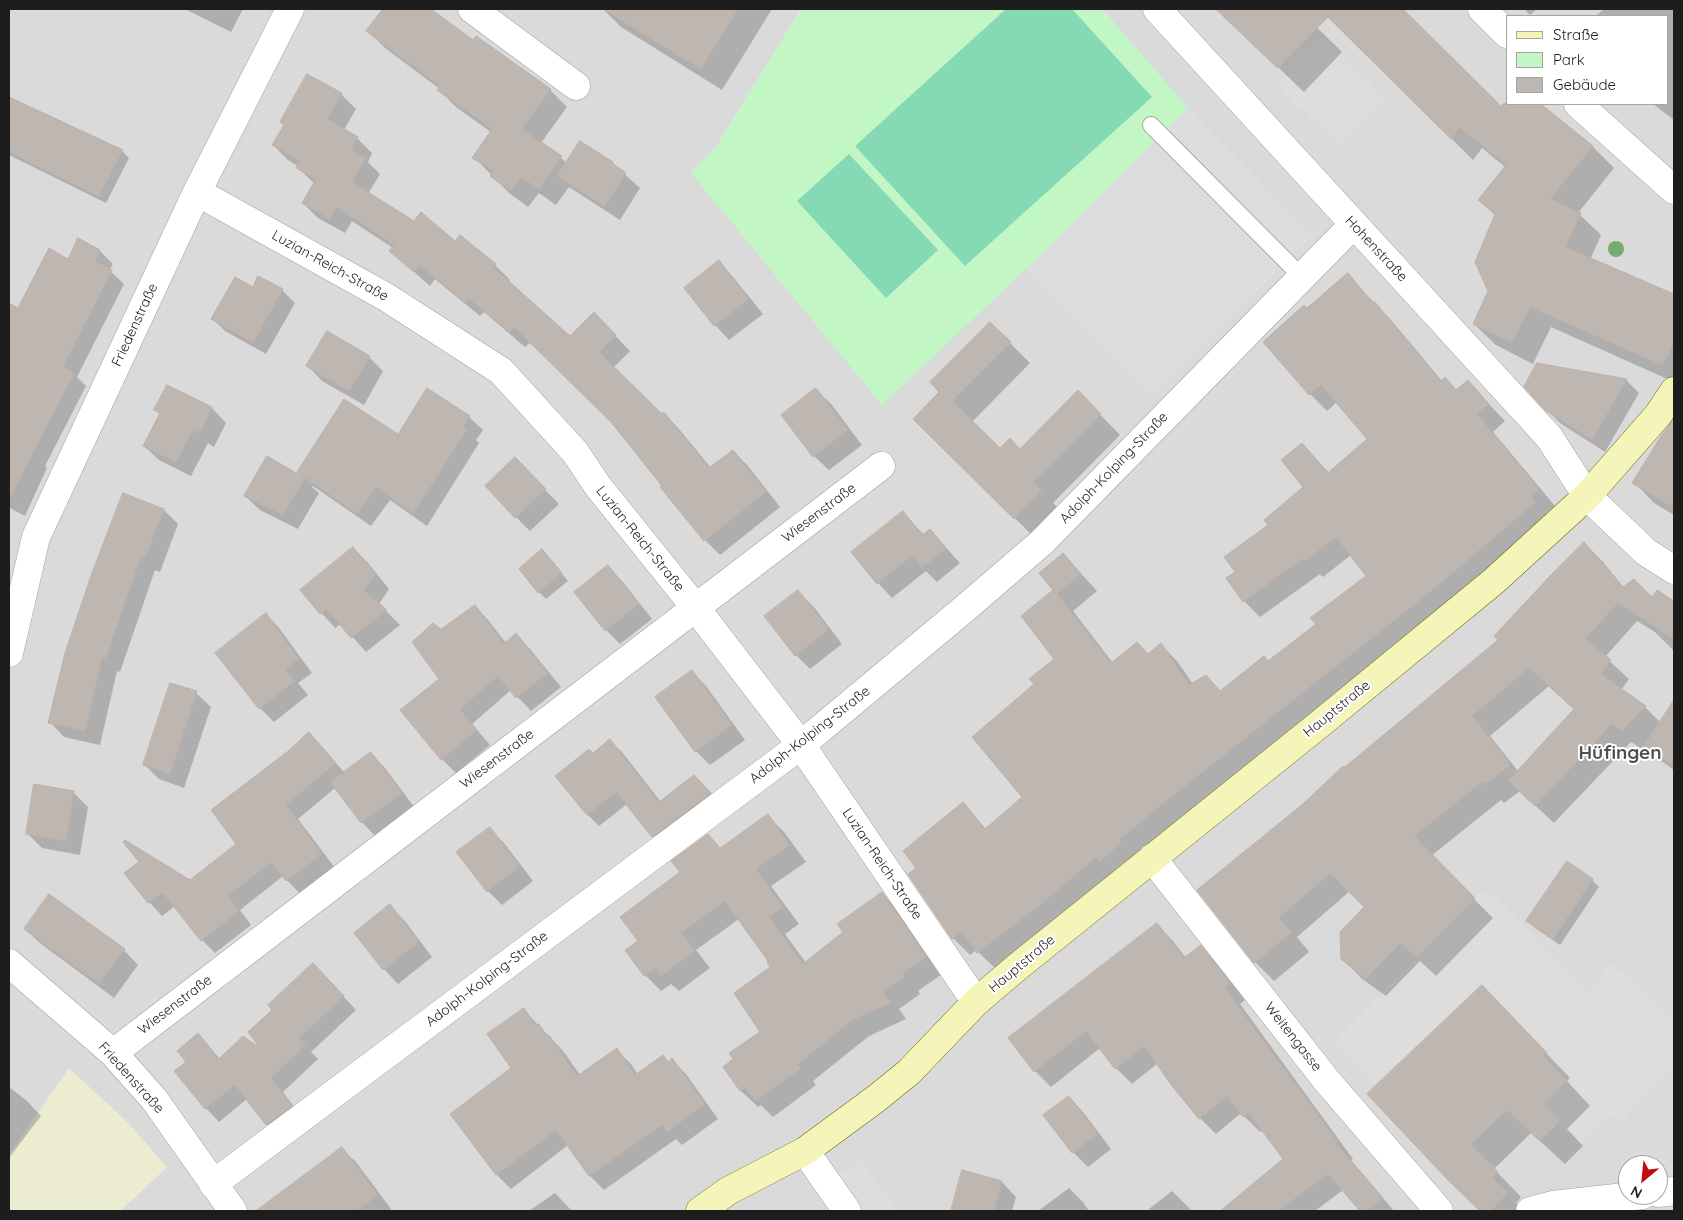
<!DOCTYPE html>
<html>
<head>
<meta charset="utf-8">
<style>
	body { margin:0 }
	#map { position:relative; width:1683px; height:1220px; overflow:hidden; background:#eeeae4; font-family:Quicksand,sans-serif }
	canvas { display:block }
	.frame { position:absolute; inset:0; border:10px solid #1d1d1d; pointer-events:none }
	.legend { position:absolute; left:1506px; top:15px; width:162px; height:90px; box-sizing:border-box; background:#fff; border:1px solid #a5a5a5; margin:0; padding:6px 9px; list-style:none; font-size:15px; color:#1d1d1d }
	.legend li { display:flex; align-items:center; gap:10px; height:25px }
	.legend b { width:25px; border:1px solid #a5a5a5 }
	.north { position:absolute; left:1618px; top:1155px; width:50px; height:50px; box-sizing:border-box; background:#fff; border:1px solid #a5a5a5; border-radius:50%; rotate:208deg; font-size:14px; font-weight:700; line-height:20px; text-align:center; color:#1d1d1d }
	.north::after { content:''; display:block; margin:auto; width:18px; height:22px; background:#bf0c14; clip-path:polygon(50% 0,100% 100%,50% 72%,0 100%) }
</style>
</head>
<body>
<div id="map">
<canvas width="1683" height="1220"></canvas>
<div class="frame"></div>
<ul class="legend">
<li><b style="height:6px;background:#f5f5ba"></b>Straße</li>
<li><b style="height:14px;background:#c3f6c5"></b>Park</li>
<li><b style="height:14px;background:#beb6b1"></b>Gebäude</li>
</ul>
<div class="north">N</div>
</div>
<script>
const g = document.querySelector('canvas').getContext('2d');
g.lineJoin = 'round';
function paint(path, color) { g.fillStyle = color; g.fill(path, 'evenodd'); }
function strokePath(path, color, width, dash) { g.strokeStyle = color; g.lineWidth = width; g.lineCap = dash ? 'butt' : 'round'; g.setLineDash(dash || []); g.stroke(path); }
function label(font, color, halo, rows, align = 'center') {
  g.font = font + ' Quicksand,sans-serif'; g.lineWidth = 4; g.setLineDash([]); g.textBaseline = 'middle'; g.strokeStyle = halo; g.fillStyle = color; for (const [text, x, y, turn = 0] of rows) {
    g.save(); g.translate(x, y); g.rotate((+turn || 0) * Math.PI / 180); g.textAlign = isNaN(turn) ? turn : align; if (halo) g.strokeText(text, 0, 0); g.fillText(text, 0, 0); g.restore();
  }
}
paint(new Path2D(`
	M 9,9 L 801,9 L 716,147 L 691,173 L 698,181 L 1188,109 L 1102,9 L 1674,9 L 1674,1211 L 120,1211 L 167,1167 L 126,1121 L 69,1069 L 9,1155 ZM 1507,16 L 1667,16 L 1667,104 L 1507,104 ZM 1628,1165 L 1658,1165 L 1658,1195 L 1628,1195 Z`), '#dbdada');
paint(new Path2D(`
	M 69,1068 L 126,1121 L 167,1167 L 120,1211 L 9,1211 L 9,1155 Z`), '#ebecd0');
paint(new Path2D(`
	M 801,9 L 1102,9 L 1188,108 L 1026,269 L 882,405 L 691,173 L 716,147 Z`), '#c3f6c5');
paint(new Path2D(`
	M 1006,9 L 1072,9 L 1152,97 L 965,266 L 855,146 Z
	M 849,154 L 938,250 L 886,298 L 797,201 Z`), '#86d9b5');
paint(new Path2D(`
	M 1323,38 L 1385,97 L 1338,144 L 1277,86 Z
	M 1188,108 L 1313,235 L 1151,396 L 1026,269 Z
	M 1484,891 L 1489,895 L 1491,891 L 1589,992 L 1611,963 L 1674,1020 L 1674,1064 L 1622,1122 L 1612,1114 L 1582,1144 L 1543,1104 L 1567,1081 L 1543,1056 L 1547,1053 L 1376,1086 L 1334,1042 L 1475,898 Z
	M 861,1160 L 897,1211 L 861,1211 L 837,1177 Z`), '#ddd');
paint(new Path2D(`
	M 185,9 L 243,9 L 231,32 Z
	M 385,9 L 429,9 L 473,42 L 550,90 L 567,107 L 541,143 L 567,163 L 612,163 L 640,188 L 620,220 L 569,187 L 556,205 L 539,193 L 528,207 L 509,193 L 474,157 L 491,132 L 456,107 L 439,90 L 440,89 L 385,48 L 368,31 Z
	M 603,9 L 772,9 L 722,90 L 621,27 Z
	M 1217,9 L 1298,9 L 1342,52 L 1304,92 Z
	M 1321,9 L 1402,9 L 1501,108 L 1507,101 L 1507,104 L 1539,104 L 1593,147 L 1614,168 L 1578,213 L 1601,235 L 1590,260 L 1674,296 L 1674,382 L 1551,327 L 1533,364 L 1496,345 L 1474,324 L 1490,291 L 1496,216 L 1479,200 L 1505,167 L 1482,148 L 1473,160 Z
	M 1524,9 L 1537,9 L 1530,15 Z
	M 1604,9 L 1674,9 L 1674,120 L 1653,104 L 1667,104 L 1667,16 L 1596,16 Z
	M 341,94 L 356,109 L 344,130 L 357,138 L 372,153 L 368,162 L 380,174 L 368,194 L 414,223 L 455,243 L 460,237 L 495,265 L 510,280 L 508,282 L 570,338 L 594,314 L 630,351 L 613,368 L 661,416 L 664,414 L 679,429 L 711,468 L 733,451 L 748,466 L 780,507 L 720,555 L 705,540 L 612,423 L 531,342 L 525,347 L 484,312 L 480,316 L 435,279 L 430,286 L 391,251 L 393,248 L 352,221 L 345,233 L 318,218 L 303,203 L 315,184 L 297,167 L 298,166 L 288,160 L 273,145 Z
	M 10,99 L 122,151 L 129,158 L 106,203 L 9,155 L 9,101 Z
	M 100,251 L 113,264 L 109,270 L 124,284 L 77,377 L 86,386 L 45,466 L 47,468 L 25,516 L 10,508 L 9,510 L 9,410 L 25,378 L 18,364 L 9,360 L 9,304 L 18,309 L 68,260 Z
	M 719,262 L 733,277 L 763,314 L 729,340 L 715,325 L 686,288 Z
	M 1347,275 L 1391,320 L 1442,381 L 1457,391 L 1468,382 L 1505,421 L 1493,432 L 1555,506 L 1546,513 L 1552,519 L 995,968 L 976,950 L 970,955 L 953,938 L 917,868 L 963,804 L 986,829 L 1024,797 L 1036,685 L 1056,659 L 1055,590 L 1063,554 L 1097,591 L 1073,611 L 1113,663 L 1149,655 L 1161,645 L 1177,661 L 1193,684 L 1206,676 L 1221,691 L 1268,662 L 1317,625 L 1368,576 L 1351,555 L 1323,577 L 1320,574 L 1260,617 L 1244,601 L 1236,572 L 1270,525 L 1305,488 L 1302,444 L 1330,474 L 1369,439 L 1337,402 L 1327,411 L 1310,394 L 1265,342 Z
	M 259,278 L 282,290 L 295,303 L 266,354 L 225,331 L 213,319 L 253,289 Z
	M 990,323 L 1030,363 L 972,422 L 1000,450 L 1020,450 L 1078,392 L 1120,435 L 1053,503 L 1062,511 L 1035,538 L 915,419 L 941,392 Z
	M 369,357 L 383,371 L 364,405 L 322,381 L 308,366 Z
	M 1626,380 L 1639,393 L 1605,452 L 1560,423 L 1546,409 Z
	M 168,386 L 212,408 L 226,423 L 214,447 L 208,443 L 191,476 L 159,460 L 144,446 L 160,414 L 156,410 Z
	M 816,390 L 831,404 L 862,445 L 829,470 L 814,456 Z
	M 469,417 L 483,430 L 476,440 L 479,443 L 427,526 L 390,500 L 371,526 L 313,486 L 312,487 L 319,493 L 298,529 L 260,510 L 245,496 L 268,457 L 305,480 L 299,472 L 398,436 Z
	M 1660,439 L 1674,448 L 1674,515 L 1654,503 L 1634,482 Z
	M 515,459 L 559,504 L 530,531 L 516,517 Z
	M 164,510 L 178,524 L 160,572 L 155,570 L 120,672 L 117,671 L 100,745 L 64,737 L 50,722 Z
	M 902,512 L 924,535 L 930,530 L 960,563 L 937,582 L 926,571 L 892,598 L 878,583 Z
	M 1584,543 L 1603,562 L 1624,588 L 1652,599 L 1657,591 L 1674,602 L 1674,651 L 1655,632 L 1637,621 L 1605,657 L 1629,679 L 1621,690 L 1645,707 L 1661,723 L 1666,714 L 1674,720 L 1674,770 L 1660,760 L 1645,745 L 1642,749 L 1631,742 L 1554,823 L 1520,791 L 1504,803 L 1501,800 L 1431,856 L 1493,918 L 1436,976 L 1420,961 L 1386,996 L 1361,978 L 1342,958 L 1366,907 L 1350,891 L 1297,937 L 1309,952 L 1274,981 L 1255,962 L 1199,891 L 1500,640 ZM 1549,686 L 1575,710 L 1518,771 L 1490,736 Z
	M 353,548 L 368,563 L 389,589 L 379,604 L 400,625 L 366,652 L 341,624 L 335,628 L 301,590 Z
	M 549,558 L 568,581 L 546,599 L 539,592 Z
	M 608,567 L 622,581 L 652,619 L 620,644 L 606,630 Z
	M 798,592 L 813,606 L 842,644 L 810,669 L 796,655 Z
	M 475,606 L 488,620 L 506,643 L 516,635 L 530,649 L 561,687 L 531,711 L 511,690 L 472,724 L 490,745 L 456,773 L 442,759 L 402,710 L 440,679 L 441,631 Z
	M 266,614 L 279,628 L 312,673 L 298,683 L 308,695 L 274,722 L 260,708 L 217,653 Z
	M 692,672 L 706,686 L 745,740 L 710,765 L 696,751 Z
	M 196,693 L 211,707 L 184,788 L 159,779 L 144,764 Z
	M 309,734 L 345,773 L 370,753 L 385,768 L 415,808 L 376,837 L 362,822 L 335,788 L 298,819 L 335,868 L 300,894 L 283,876 L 240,910 L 251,925 L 215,953 L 202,940 L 175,906 L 162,916 L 149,902 L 126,873 L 190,881 L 238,844 L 288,753 Z
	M 610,741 L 622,752 L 661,802 L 706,788 L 721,805 L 664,848 L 627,804 L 599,826 L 587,814 L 593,755 Z
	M 73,792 L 88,807 L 80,855 L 42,848 L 28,834 Z
	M 767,815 L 784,832 L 806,862 L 771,886 L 799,924 L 785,934 L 806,963 L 845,932 L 882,893 L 898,910 L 942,974 L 918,991 L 920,994 L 899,1009 L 906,1019 L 869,1036 L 813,1081 L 816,1085 L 773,1117 L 761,1105 L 758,1107 L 741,1091 L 725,1068 L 762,1032 L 772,967 L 770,961 L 739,919 L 696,950 L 710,968 L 679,991 L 671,984 L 661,991 L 645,975 L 639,941 L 682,872 L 708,836 L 721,849 Z
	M 489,828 L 504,843 L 533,881 L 502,905 L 488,891 Z
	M 1592,880 L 1599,887 L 1560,945 L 1535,928 L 1528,921 Z
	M 390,906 L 404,920 L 432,957 L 398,984 L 384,969 Z
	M 1157,925 L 1173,941 L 1186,958 L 1201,947 L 1216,963 L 1245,1000 L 1240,1004 L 1353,1159 L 1351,1160 L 1394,1211 L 1361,1211 L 1343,1190 L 1315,1211 L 1222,1211 L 1285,1159 L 1263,1130 L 1260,1132 L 1241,1113 L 1216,1134 L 1200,1118 L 1158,1063 L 1132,1084 L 1116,1068 L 1100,1048 L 1051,1087 L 1035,1071 L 1010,1038 Z
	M 25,929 L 124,950 L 138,965 L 114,998 L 40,943 Z
	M 326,978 L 356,1010 L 311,1052 L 318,1059 L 283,1092 L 304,1120 L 280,1137 L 267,1124 L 247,1099 L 219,1122 L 206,1108 L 176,1072 L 187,1062 L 198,1035 L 220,1059 L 257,1048 Z
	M 524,1010 L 563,1051 L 580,1075 L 617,1050 L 631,1064 L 638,1075 L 663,1057 L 669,1063 L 672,1060 L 686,1074 L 718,1119 L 682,1145 L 676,1139 L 604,1190 L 590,1176 L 568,1145 L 511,1189 L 497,1175 Z
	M 1506,1011 L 1570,1078 L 1567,1081 L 1590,1106 L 1567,1129 L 1583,1146 L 1565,1164 L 1531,1133 L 1494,1169 L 1521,1197 L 1516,1203 L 1524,1211 L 1481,1211 L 1449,1179 Z
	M 9,1087 L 27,1101 L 41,1116 L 9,1158 Z
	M 1069,1097 L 1083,1112 L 1111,1149 L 1088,1167 L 1073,1152 L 1045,1115 Z
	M 342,1149 L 356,1162 L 391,1209 L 388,1211 L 279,1211 L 271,1201 Z
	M 963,1171 L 1002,1182 L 1016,1197 L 1012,1211 L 952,1211 Z
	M 1069,1188 L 1083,1202 L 1089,1211 L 1038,1211 Z
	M 1172,1191 L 1192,1211 L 1152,1211 L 1149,1209 Z
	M 555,1193 L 572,1211 L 529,1211 Z`), '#0003');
const building = new Path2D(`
	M 383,9 L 431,9 L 473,40 L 476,36 L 551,89 L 522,129 L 562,156 L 539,189 L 521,177 L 510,191 L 490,176 L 494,171 L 472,158 L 492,129 L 437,90 L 440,86 L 366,31 Z
	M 603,9 L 738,9 L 701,69 Z
	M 1216,9 L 1403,9 L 1501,106 L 1503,104 L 1541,104 L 1593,146 L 1550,199 L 1581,213 L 1565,247 L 1674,294 L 1674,344 L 1662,365 L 1530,307 L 1512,343 L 1473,324 L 1488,291 L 1475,262 L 1495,214 L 1478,200 L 1506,165 L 1460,128 L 1451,139 L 1328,17 L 1278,68 Z
	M 307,74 L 342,93 L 327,119 L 358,137 L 351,150 L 366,158 L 352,182 L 414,221 L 421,212 L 455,241 L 460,235 L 496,264 L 493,267 L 570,336 L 594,312 L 616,335 L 599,352 L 662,414 L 664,412 L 709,468 L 733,450 L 766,492 L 704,541 L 660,487 L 662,486 L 611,422 L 515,328 L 509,332 L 468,298 L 465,302 L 420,265 L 414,272 L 389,251 L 394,245 L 337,207 L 329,219 L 302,203 L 316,179 L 296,168 L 300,161 L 272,145 L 284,125 L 280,122 Z
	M 9,97 L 123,150 L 99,197 L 9,152 Z
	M 580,141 L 613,162 L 612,163 L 626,173 L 605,207 L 557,176 Z
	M 78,238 L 100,250 L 95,261 L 112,270 L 63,367 L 74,373 L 9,500 L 9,303 L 18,308 L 49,248 L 68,259 Z
	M 719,260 L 749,299 L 714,326 L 684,288 Z
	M 1348,273 L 1373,303 L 1375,302 L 1441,381 L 1445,377 L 1456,390 L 1468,380 L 1489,404 L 1477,414 L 1539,489 L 1531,496 L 1536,502 L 1430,592 L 1171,797 L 1119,840 L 1121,843 L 1099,862 L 1096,857 L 1040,905 L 977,953 L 962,932 L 952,939 L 908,874 L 916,868 L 903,851 L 963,802 L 985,829 L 1022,797 L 972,737 L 1034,684 L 1029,679 L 1054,659 L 1021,616 L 1053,590 L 1039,573 L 1063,553 L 1081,574 L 1057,594 L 1111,663 L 1137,642 L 1148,654 L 1161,643 L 1189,685 L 1206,675 L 1220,691 L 1264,656 L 1268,661 L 1316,624 L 1310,618 L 1366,576 L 1336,537 L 1305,561 L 1303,558 L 1243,602 L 1226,578 L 1235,572 L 1224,557 L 1268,525 L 1264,520 L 1303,487 L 1281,460 L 1302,443 L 1328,473 L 1367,439 L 1321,385 L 1309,395 L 1263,342 L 1304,305 L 1307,308 Z
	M 258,276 L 283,289 L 253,343 L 211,319 L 235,277 L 253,287 Z
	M 990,322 L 1011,342 L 952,401 L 1000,448 L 1010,438 L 1020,449 L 1078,390 L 1101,414 L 1033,482 L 1042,490 L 1014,519 L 913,419 L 939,392 L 930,382 Z
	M 327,331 L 370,356 L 349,391 L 306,366 Z
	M 1537,363 L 1627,379 L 1592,440 L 1545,410 L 1524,387 Z
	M 167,385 L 212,407 L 200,433 L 193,430 L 176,462 L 143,446 L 160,413 L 154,410 Z
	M 427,388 L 470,416 L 463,426 L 467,429 L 413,514 L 376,487 L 357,514 L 297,472 L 344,399 L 398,434 Z
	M 816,388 L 848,430 L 813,457 L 781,415 Z
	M 1674,419 L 1674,508 L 1632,483 L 1661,436 Z
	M 267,456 L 305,478 L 283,515 L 244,496 Z
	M 515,457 L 546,489 L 515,518 L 485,486 Z
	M 123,493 L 164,509 L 145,558 L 141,556 L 106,658 L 102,657 L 85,731 L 48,723 L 65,653 L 92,573 Z
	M 903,511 L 922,535 L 930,529 L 946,548 L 922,568 L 912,556 L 877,584 L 851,552 Z
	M 1584,542 L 1623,587 L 1634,579 L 1652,597 L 1657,590 L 1674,601 L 1674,639 L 1618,603 L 1585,639 L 1611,660 L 1601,674 L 1646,706 L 1622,731 L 1612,724 L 1535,806 L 1508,781 L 1574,709 L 1529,668 L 1472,716 L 1511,765 L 1484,785 L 1482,782 L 1414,836 L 1475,898 L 1417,958 L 1400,943 L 1366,979 L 1341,959 L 1340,932 L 1364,907 L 1330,873 L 1279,918 L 1292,932 L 1254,963 L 1197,890 L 1303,804 L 1343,766 L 1345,767 L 1498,640 L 1494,636 L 1551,575 Z
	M 353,547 L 376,574 L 362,593 L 364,591 L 387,610 L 351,638 L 327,609 L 320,614 L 300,590 Z
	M 542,549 L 562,573 L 538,593 L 519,569 Z
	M 608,565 L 639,604 L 605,631 L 574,592 Z
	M 798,590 L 829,629 L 795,656 L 764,616 Z
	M 475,605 L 504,644 L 516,633 L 548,673 L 516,698 L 498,676 L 460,709 L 477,730 L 441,760 L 400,710 L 439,679 L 412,642 L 433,623 L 441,629 Z
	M 266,613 L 299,659 L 285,669 L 295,681 L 259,709 L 215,653 Z
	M 692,670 L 732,725 L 695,752 L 655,697 Z
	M 170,683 L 197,691 L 170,774 L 143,765 Z
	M 1674,700 L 1674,766 L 1644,746 Z
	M 309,732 L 336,763 L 286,805 L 322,854 L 286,881 L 271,862 L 228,896 L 239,911 L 201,941 L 163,893 L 148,903 L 124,873 L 139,862 L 123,842 L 125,840 L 190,880 L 236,844 L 211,810 L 287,752 Z
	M 610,739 L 659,802 L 694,775 L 711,793 L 652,837 L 616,792 L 587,815 L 555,776 L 589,749 L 593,753 Z
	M 371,752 L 402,793 L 361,823 L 330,782 Z
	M 34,784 L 74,791 L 66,841 L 26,834 Z
	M 768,814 L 790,845 L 756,869 L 783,907 L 769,917 L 803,964 L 843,932 L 837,924 L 882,892 L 927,957 L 902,974 L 905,977 L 883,992 L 891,1003 L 852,1020 L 798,1064 L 801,1068 L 756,1101 L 745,1088 L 740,1091 L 723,1067 L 733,1059 L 729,1053 L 760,1032 L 734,993 L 770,967 L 767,962 L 768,961 L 725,901 L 681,933 L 695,951 L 661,976 L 655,968 L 644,976 L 625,950 L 638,941 L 620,917 L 680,872 L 671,861 L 708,834 L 720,848 Z
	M 490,827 L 520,866 L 487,892 L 456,852 Z
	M 1567,861 L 1593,879 L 1553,939 L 1526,921 Z
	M 49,894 L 125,949 L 99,984 L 24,929 Z
	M 390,904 L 419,942 L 383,970 L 354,933 Z
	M 1157,923 L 1184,958 L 1201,945 L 1230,983 L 1225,988 L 1338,1142 L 1336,1144 L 1383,1198 L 1367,1211 L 1360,1211 L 1328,1174 L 1278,1211 L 1220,1211 L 1283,1159 L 1249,1113 L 1243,1117 L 1227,1096 L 1199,1119 L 1172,1086 L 1144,1046 L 1115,1069 L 1086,1031 L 1034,1072 L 1008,1038 Z
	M 313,963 L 344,996 L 299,1038 L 306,1045 L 271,1078 L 292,1106 L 266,1125 L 235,1085 L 205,1109 L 174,1071 L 186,1062 L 177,1051 L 198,1033 L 219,1059 L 243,1036 L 257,1046 L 258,1045 L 248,1032 L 272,1010 L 268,1005 Z
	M 1482,985 L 1547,1053 L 1543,1056 L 1567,1081 L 1543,1104 L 1560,1121 L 1540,1141 L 1507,1110 L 1471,1144 L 1498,1172 L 1492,1178 L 1508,1193 L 1491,1211 L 1480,1211 L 1448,1180 L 1367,1094 Z
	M 524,1008 L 536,1026 L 539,1024 L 547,1036 L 549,1035 L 577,1076 L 617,1048 L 635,1075 L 663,1055 L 668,1062 L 672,1058 L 705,1104 L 667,1132 L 662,1125 L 589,1176 L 556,1130 L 496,1175 L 450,1114 L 511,1068 L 487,1034 Z
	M 1069,1096 L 1098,1134 L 1072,1153 L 1043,1115 Z
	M 342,1147 L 378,1195 L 357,1211 L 256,1211 Z
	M 962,1170 L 1002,1181 L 994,1211 L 951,1211 Z`);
paint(building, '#beb6b1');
strokePath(building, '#bfb1a7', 1);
const service = new Path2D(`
	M 1151,125 L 1302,277`);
const minor = new Path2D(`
	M 472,9 L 576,86
	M 1157,9 L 1549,437 L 1587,496 L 1646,552 L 1674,570
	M 1482,9 L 1507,34
	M 1578,104 L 1674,190
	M 197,192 L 386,297 L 501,371 L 575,452 L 597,485 L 695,607 L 801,745 L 976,1002
	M 9,653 L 36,537 L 197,192 L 290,9
	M 1152,858 L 1327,1081 L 1439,1211
	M 9,963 L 113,1053 L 154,1099 L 233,1211
	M 113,1053 L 881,466
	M 805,1151 L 847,1211
	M 213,1184 L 801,745 L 963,610 L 1042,542 L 1354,224
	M 1658,1193 L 1674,1191
	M 1530,1211 L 1553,1205 L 1643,1195`);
const secondary = new Path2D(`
	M 700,1211 L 728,1191 L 805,1151 L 877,1098 L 909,1072 L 976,1002 L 1016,968 L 1316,727 L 1494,581 L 1587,496 L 1658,415 L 1674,391`);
strokePath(service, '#a1a1a1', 18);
strokePath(minor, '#a1a1a1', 29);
strokePath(secondary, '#676e0b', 29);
strokePath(service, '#fff', 16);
strokePath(minor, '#fff', 28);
strokePath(secondary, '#f5f5ba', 28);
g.fillStyle = '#75aa73';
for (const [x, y] of [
	[1616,249]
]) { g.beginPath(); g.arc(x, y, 8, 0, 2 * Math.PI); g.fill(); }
label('14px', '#1d1d1d', '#fff', [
	["Hohenstraße",1376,249,47],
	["Luzian-Reich-Straße",330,266,29],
	["Friedenstraße",135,325,-65],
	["Adolph-Kolping-Straße",1114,468,-46],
	["Wiesenstraße",819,513,-37],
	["Luzian-Reich-Straße",640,539,51],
	["Hauptstraße",1337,709,-39],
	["Adolph-Kolping-Straße",810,735,-38],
	["Wiesenstraße",497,759,-37],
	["Luzian-Reich-Straße",882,864,56],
	["Hauptstraße",1022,964,-40],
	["Adolph-Kolping-Straße",487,979,-37],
	["Wiesenstraße",175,1005,-37],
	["Weitengasse",1293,1037,52],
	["Friedenstraße",131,1078,48]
]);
label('bold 19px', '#505050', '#fff', [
	["Hüfingen",1620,753]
]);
</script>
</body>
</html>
